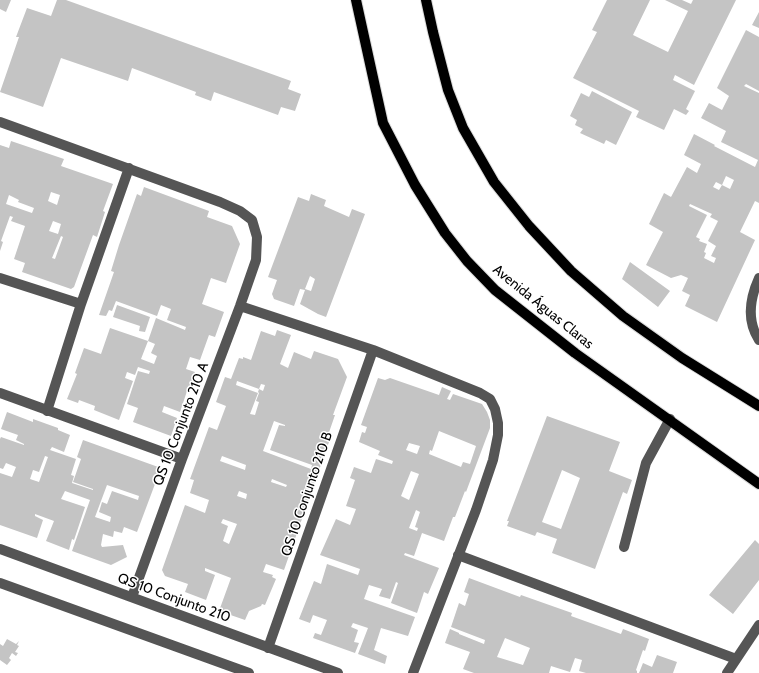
<!DOCTYPE html>
<html>
<head>
<meta charset="utf-8">
<style>
	body { margin:0 }
	canvas { display:block; background:#fff }
</style>
</head>
<body>
<canvas width="759" height="673"></canvas>
<script>
const g = document.querySelector('canvas').getContext('2d');
g.lineJoin = 'round';
function paint(path, color) { g.fillStyle = color; g.fill(path, 'evenodd'); }
function strokePath(path, color, width, dash) { g.strokeStyle = color; g.lineWidth = width; g.lineCap = dash ? 'butt' : 'round'; g.setLineDash(dash || []); g.stroke(path); }
function label(font, color, halo, rows, align = 'center') {
  g.font = font + ' Cabin,sans-serif'; g.lineWidth = 3; g.setLineDash([]); g.textBaseline = 'middle'; g.strokeStyle = halo; g.fillStyle = color; for (const [text, x, y, turn = 0] of rows) {
    g.save(); g.translate(x, y); g.rotate((+turn || 0) * Math.PI / 180); g.textAlign = isNaN(turn) ? turn : align; if (halo) g.strokeText(text, 0, 0); g.fillText(text, 0, 0); g.restore();
  }
}
paint(new Path2D(`
	M 0,0 L 11,0 L 6,12 L 0,9 Z
	M 57,0 L 66,0 L 291,81 L 288,89 L 301,94 L 295,111 L 281,107 L 278,115 L 214,92 L 211,101 L 195,95 L 196,92 L 132,68 L 128,81 L 61,58 L 43,107 L 0,92 L 19,37 L 16,37 L 27,8 L 51,16 Z
	M 607,0 L 650,0 L 633,35 L 668,52 L 688,11 L 665,0 L 682,0 L 691,4 L 693,0 L 736,0 L 694,85 L 675,75 L 673,80 L 695,91 L 686,109 L 689,111 L 686,115 L 674,109 L 664,130 L 636,117 L 639,111 L 573,78 L 597,32 L 592,30 Z
	M 759,12 L 759,28 L 752,25 Z
	M 746,30 L 759,37 L 759,91 L 746,84 L 744,86 L 759,93 L 759,203 L 755,201 L 740,232 L 755,240 L 717,322 L 685,306 L 690,295 L 682,291 L 688,278 L 681,275 L 671,278 L 646,265 L 663,232 L 649,224 L 664,193 L 671,197 L 687,167 L 697,173 L 701,164 L 684,155 L 694,134 L 715,145 L 714,146 L 755,167 L 758,160 L 721,142 L 726,131 L 701,118 L 709,103 L 722,110 L 729,96 L 717,88 ZM 726,176 L 734,180 L 730,189 L 722,185 L 719,190 L 713,187 L 716,182 L 722,185 ZM 690,204 L 712,214 L 710,217 L 718,221 L 708,241 L 716,246 L 711,256 L 716,258 L 714,263 L 704,258 L 706,253 L 704,252 L 707,244 L 699,241 L 700,239 L 696,237 L 707,215 L 689,206 Z
	M 592,91 L 632,112 L 616,145 L 606,140 L 604,144 L 580,133 L 583,129 L 575,125 L 577,120 L 570,116 L 581,93 L 589,97 Z
	M 11,141 L 64,159 L 61,166 L 113,184 L 103,211 L 105,212 L 97,237 L 93,235 L 74,287 L 71,289 L 22,272 L 25,263 L 14,259 L 25,226 L 11,221 L 13,217 L 10,216 L 1,241 L 3,242 L 0,251 L 0,145 L 9,148 ZM 51,192 L 60,195 L 57,205 L 48,201 ZM 9,195 L 19,200 L 18,202 L 34,208 L 32,213 L 6,204 ZM 53,221 L 61,224 L 58,234 L 49,231 ZM 61,236 L 63,237 L 55,259 L 52,258 Z
	M 144,187 L 209,211 L 207,217 L 232,226 L 240,244 L 226,283 L 211,278 L 202,304 L 224,312 L 215,337 L 209,335 L 200,360 L 190,357 L 186,369 L 195,372 L 190,386 L 189,385 L 180,412 L 164,406 L 162,412 L 177,418 L 171,436 L 133,422 L 138,408 L 127,404 L 138,371 L 149,374 L 150,371 L 138,367 L 135,375 L 127,372 L 125,378 L 133,381 L 119,420 L 94,410 L 95,406 L 79,400 L 78,403 L 67,399 L 77,374 L 75,373 L 84,348 L 101,354 L 110,328 L 148,341 L 141,359 L 154,364 L 157,356 L 151,353 L 155,344 L 148,341 L 156,318 L 185,330 L 186,327 L 167,320 L 171,309 L 161,305 L 157,316 L 116,301 L 112,311 L 109,310 L 106,316 L 99,315 L 114,272 L 111,271 L 119,245 L 137,194 L 141,196 Z
	M 311,194 L 326,200 L 324,206 L 349,217 L 352,209 L 365,214 L 326,317 L 318,314 L 300,304 L 305,290 L 300,289 L 294,306 L 274,299 L 272,294 L 277,280 L 268,277 L 298,197 L 309,201 ZM 310,276 L 315,279 L 311,291 L 305,289 Z
	M 630,262 L 670,291 L 658,307 L 622,279 Z
	M 117,305 L 150,317 L 145,332 L 139,331 L 140,326 L 113,317 Z
	M 277,330 L 291,335 L 280,364 L 288,368 L 294,352 L 311,359 L 314,351 L 338,359 L 347,377 L 333,415 L 335,415 L 326,441 L 329,442 L 284,570 L 266,564 L 263,572 L 273,575 L 272,577 L 276,579 L 265,605 L 262,604 L 261,606 L 249,611 L 245,620 L 219,611 L 231,578 L 205,568 L 205,571 L 215,575 L 206,600 L 185,592 L 188,584 L 165,576 L 162,570 L 185,505 L 205,513 L 209,500 L 190,493 L 194,480 L 190,479 L 209,427 L 217,430 L 226,406 L 216,402 L 225,377 L 231,379 L 239,358 L 243,359 L 243,357 L 251,360 L 261,331 L 275,336 ZM 237,381 L 259,389 L 261,384 L 265,385 L 263,391 L 259,389 L 258,392 L 259,393 L 256,401 L 259,402 L 255,415 L 250,414 L 258,393 L 236,385 ZM 274,421 L 285,425 L 285,426 L 279,425 L 270,450 L 312,465 L 311,469 L 263,451 ZM 222,456 L 246,465 L 245,470 L 220,461 ZM 272,479 L 287,485 L 286,487 L 271,482 ZM 239,491 L 247,494 L 246,499 L 237,496 ZM 223,519 L 237,524 L 229,544 L 223,541 L 228,526 L 221,523 Z
	M 378,378 L 385,380 L 390,378 L 439,395 L 442,387 L 451,391 L 447,399 L 450,400 L 453,394 L 482,404 L 487,412 L 490,420 L 490,428 L 466,492 L 465,491 L 455,517 L 453,517 L 444,541 L 422,533 L 414,556 L 405,553 L 404,555 L 439,568 L 428,594 L 424,592 L 417,613 L 391,603 L 398,583 L 396,582 L 390,599 L 379,596 L 382,589 L 369,585 L 364,599 L 415,617 L 408,636 L 381,628 L 374,650 L 387,656 L 385,664 L 358,654 L 368,628 L 353,623 L 351,627 L 358,630 L 354,642 L 359,643 L 355,653 L 313,638 L 315,633 L 321,635 L 327,620 L 313,615 L 310,623 L 299,619 L 314,581 L 321,584 L 327,564 L 358,575 L 360,569 L 320,555 L 336,519 L 350,525 L 356,509 L 346,506 L 355,480 L 350,478 L 354,467 L 371,473 L 376,459 L 392,464 L 393,461 L 378,455 L 380,451 L 359,442 L 362,432 L 365,433 L 367,427 L 361,425 ZM 439,431 L 476,446 L 470,464 L 463,462 L 461,467 L 429,454 L 430,450 L 432,451 ZM 409,443 L 420,446 L 417,454 L 406,450 ZM 411,471 L 419,474 L 409,500 L 401,496 ZM 416,510 L 420,512 L 415,527 L 418,528 L 417,531 L 409,528 Z
	M 7,412 L 33,422 L 33,419 L 58,428 L 58,430 L 70,435 L 64,452 L 52,447 L 50,450 L 76,459 L 71,475 L 74,476 L 72,483 L 93,490 L 93,489 L 73,482 L 81,459 L 77,457 L 83,440 L 161,468 L 137,532 L 124,527 L 122,533 L 114,531 L 113,537 L 103,534 L 101,545 L 102,547 L 123,545 L 127,557 L 111,565 L 72,551 L 90,500 L 65,491 L 61,499 L 85,507 L 74,540 L 72,539 L 69,550 L 46,541 L 54,521 L 35,514 L 35,516 L 43,520 L 37,538 L 0,525 L 0,473 L 12,477 L 16,467 L 6,463 L 3,469 L 0,468 L 0,439 L 1,437 L 24,445 L 24,444 L 16,440 L 18,435 L 1,429 ZM 45,456 L 48,457 L 39,482 L 30,479 L 33,470 L 39,472 ZM 107,485 L 139,496 L 138,500 L 112,491 L 107,504 L 102,502 L 99,512 L 111,517 L 110,522 L 95,517 Z
	M 547,416 L 620,442 L 609,471 L 632,480 L 627,494 L 623,492 L 595,569 L 552,553 L 557,539 L 537,532 L 535,536 L 507,526 L 509,521 L 507,521 ZM 562,470 L 580,478 L 561,529 L 542,522 Z
	M 755,540 L 759,544 L 759,580 L 733,614 L 709,595 Z
	M 469,578 L 520,597 L 521,595 L 572,613 L 571,616 L 621,634 L 623,629 L 649,639 L 645,651 L 643,650 L 636,670 L 637,671 L 637,673 L 586,673 L 579,671 L 582,660 L 575,658 L 570,672 L 551,666 L 549,673 L 474,673 L 463,669 L 470,652 L 445,643 L 450,629 L 459,633 L 459,634 L 484,644 L 485,640 L 451,627 L 459,603 L 465,606 L 469,594 L 464,592 ZM 505,638 L 530,648 L 523,665 L 497,657 Z
	M 7,639 L 16,644 L 19,641 L 17,645 L 19,646 L 15,652 L 18,653 L 16,656 L 12,653 L 9,658 L 11,660 L 7,665 L 0,660 L 0,644 L 3,646 Z
	M 657,655 L 677,662 L 673,673 L 639,673 L 643,663 L 652,667 Z`), '#c4c4c4');
const major = new Path2D(`
	M 356,0 L 383,123 L 415,185 L 445,233 L 467,261 L 495,290 L 575,353 L 759,484
	M 426,0 L 433,32 L 448,90 L 463,128 L 494,182 L 529,226 L 571,271 L 623,316 L 682,358 L 759,406`);
strokePath(major, '#dbdbdb', 12);
strokePath(new Path2D(`
	M 0,122 L 220,202 L 240,211 L 252,220 L 257,237 L 256,260 L 240,306 L 182,459 L 132,597
	M 0,278 L 81,304 L 129,168
	M 759,278 C 750,298 746,320 759,340
	M 240,306 L 373,350 L 480,393 L 490,399 L 495,409 L 498,423 L 498,435 L 493,460 L 476,510 L 413,673
	M 0,393 L 182,459
	M 47,411 L 81,304
	M 624,547 L 646,463 L 670,419
	M 0,549 L 338,673
	M 458,555 L 736,659
	M 0,583 L 249,673
	M 268,648 L 373,350
	M 727,673 L 759,625`), '#555', 10);
strokePath(major, '#000', 10);
label('14px', '#000', '#fff', [
	["Avenida Águas Claras",543,307,39],
	["QS 10 Conjunto 210 A",181,424,-69],
	["QS 10 Conjunto 210 B",307,494,-71],
	["QS 10 Conjunto 210",174,598,20]
]);
</script>
</body>
</html>
